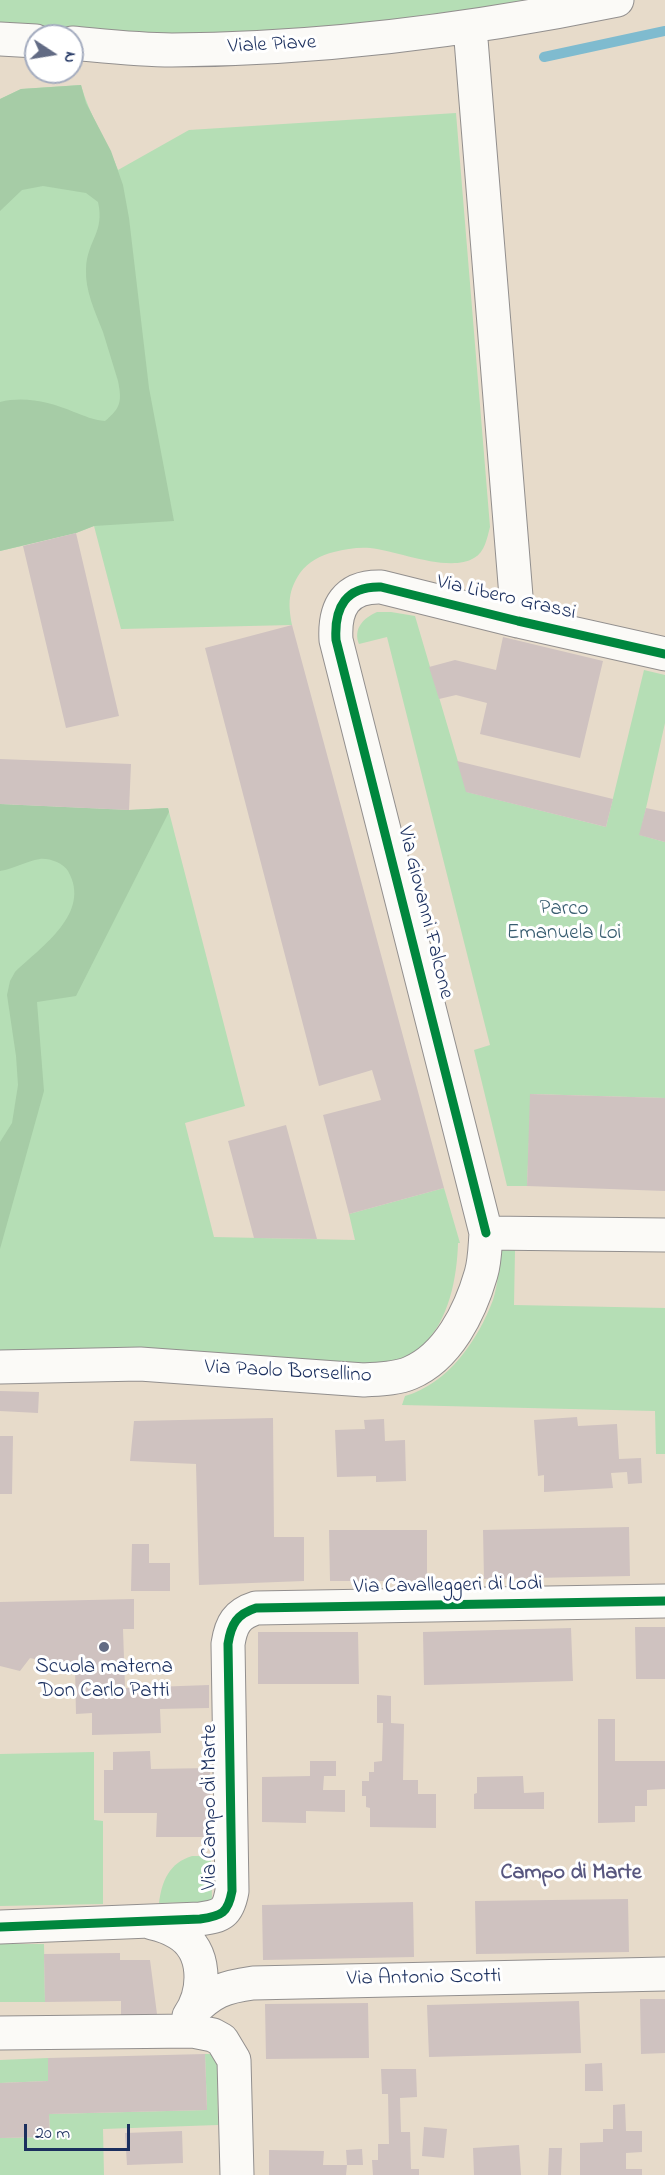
<!DOCTYPE html>
<html>
<head>
<meta charset="utf-8">
<style>
	body { margin:0 }
	#map { position:relative; width:665px; height:2175px; overflow:hidden; background:#e7dbca; font-family:"Indie Flower",sans-serif }
	canvas { display:block }
	.north { position:absolute; left:24px; top:24px; width:60px; height:60px; box-sizing:border-box; background:#fff; border:2px solid #a4acbf; border-radius:50%; rotate:102deg; font-size:16px; font-weight:700; line-height:24px; text-align:center; color:#1b2f5e }
	.north::after { content:''; display:block; margin:auto; width:21px; height:27px; background:#626b84; clip-path:polygon(50% 0,100% 100%,50% 72%,0 100%) }
	.scale { position:absolute; left:24px; top:2124px; width:106px; height:27px; box-sizing:border-box; border:3px solid #1b2f5e; border-top:0; padding-left:8px; font-size:18px; line-height:21px; white-space:nowrap; color:#1b2f5e; -webkit-text-stroke:4px #fff; paint-order:stroke }
</style>
</head>
<body>
<div id="map">
<canvas width="665" height="2175"></canvas>
<div class="north">N</div>
<div class="scale">20 m</div>
</div>
<script>
const g = document.querySelector('canvas').getContext('2d');
g.lineJoin = 'round';
function paint(path, color) { g.fillStyle = color; g.fill(path, 'evenodd'); }
function strokePath(path, color, width, dash) { g.strokeStyle = color; g.lineWidth = width; g.lineCap = dash ? 'butt' : 'round'; g.setLineDash(dash || []); g.stroke(path); }
function label(font, color, halo, rows, align = 'center') {
  g.font = font + ' "Indie Flower",sans-serif'; g.lineWidth = 6; g.setLineDash([]); g.textBaseline = 'middle'; g.strokeStyle = halo; g.fillStyle = color; for (const [text, x, y, turn = 0] of rows) {
    g.save(); g.translate(x, y); g.rotate((+turn || 0) * Math.PI / 180); g.textAlign = isNaN(turn) ? turn : align; if (halo) g.strokeText(text, 0, 0); g.fillText(text, 0, 0); g.restore();
  }
}
paint(new Path2D(`
	M 0,0 L 534,0 L 477,12 L 260,37 L 174,38 L 0,27 Z
	M 81,85 C 89,115 107,141 118,170 L 189,130 L 456,113 L 490,527 C 487,538 485,552 474,558 C 449,573 398,551 370,548 C 358,547 346,549 334,552 C 321,555 308,562 300,573 C 288,591 288,604 292,625 L 121,629 L 94,526 L 76,533 L 0,551 L 0,99 L 21,89 Z
	M 377,612 L 391,612 L 415,616 L 467,792 L 606,827 L 644,670 L 665,675 L 665,723 L 640,835 L 665,842 L 665,1098 L 531,1094 L 527,1186 L 507,1186 L 474,1050 L 490,1045 L 387,637 L 359,644 C 353,629 363,618 377,612 Z
	M 0,804 L 129,810 L 168,808 L 245,1106 L 185,1123 L 214,1237 L 355,1240 L 349,1214 L 444,1188 L 460,1243 L 458,1243 C 457,1278 449,1322 421,1347 C 411,1357 396,1360 383,1364 L 134,1352 L 11,1353 L 0,1350 Z
	M 502,1249 L 515,1250 L 514,1305 L 665,1308 L 665,1454 L 656,1454 L 655,1411 L 402,1405 L 405,1396 C 448,1384 478,1340 493,1300 C 498,1284 499,1266 502,1249 Z
	M 94,1752 L 94,1820 L 103,1821 L 103,1904 L 0,1906 L 0,1754 Z
	M 192,1856 L 211,1856 L 212,1902 L 159,1903 C 162,1881 169,1863 192,1856 Z
	M 0,1944 L 44,1944 L 45,2002 L 0,2002 Z
	M 205,2054 L 217,2054 L 218,2125 L 103,2129 L 104,2175 L 0,2175 L 0,2138 L 50,2137 L 49,2114 L 207,2110 Z
	M 48,2058 L 48,2081 L 0,2083 L 0,2060 Z`), '#b5deb5');
paint(new Path2D(`
	M 81,85 L 86,103 L 111,151 L 123,185 L 129,218 L 149,388 L 174,521 L 94,526 L 76,533 L 0,551 L 0,402 C 25,396 50,402 74,412 C 85,416 93,420 105,421 C 121,408 122,401 118,381 C 113,365 108,348 103,332 C 95,311 85,291 86,269 C 87,240 105,233 98,202 L 86,193 L 43,186 L 22,190 L 0,211 L 0,99 L 21,89 Z
	M 0,804 L 129,810 L 168,808 L 169,812 L 76,996 L 37,1002 L 44,1091 L 0,1249 L 0,1142 L 12,1123 L 18,1085 L 16,1056 L 7,995 L 10,981 L 15,972 C 42,946 92,913 68,871 C 63,863 49,858 40,859 C 26,861 14,869 0,871 Z`), '#a6cca6');
strokePath(new Path2D(`
	M 544,57 L 665,31`), '#7fbbcf', 10);
paint(new Path2D(`
	M 76,533 L 119,716 L 66,728 L 23,546 Z
	M 292,625 L 444,1188 L 349,1214 L 323,1115 L 381,1100 L 372,1070 L 319,1086 L 205,648 Z
	M 503,637 L 603,661 L 580,758 L 480,734 L 487,703 L 456,695 L 439,699 L 429,667 L 455,660 L 496,670 Z
	M 0,759 L 131,764 L 129,810 L 0,804 Z
	M 457,761 L 613,799 L 606,827 L 466,792 Z
	M 646,808 L 665,812 L 665,842 L 639,835 Z
	M 530,1094 L 665,1098 L 665,1191 L 527,1186 Z
	M 286,1125 L 317,1239 L 254,1238 L 228,1141 Z
	M 0,1391 L 39,1392 L 38,1413 L 0,1411 Z
	M 577,1417 L 578,1426 L 617,1424 L 619,1459 L 641,1458 L 642,1483 L 628,1484 L 627,1472 L 611,1473 L 613,1488 L 544,1492 L 544,1475 L 538,1476 L 534,1420 Z
	M 273,1418 L 274,1537 L 304,1537 L 304,1581 L 199,1585 L 196,1464 L 130,1461 L 134,1421 Z
	M 384,1419 L 385,1441 L 405,1440 L 406,1481 L 376,1482 L 376,1476 L 337,1477 L 335,1430 L 365,1429 L 364,1420 Z
	M 0,1436 L 13,1436 L 12,1494 L 0,1494 Z
	M 629,1527 L 630,1576 L 484,1579 L 483,1530 Z
	M 329,1530 L 427,1530 L 427,1581 L 330,1581 Z
	M 132,1544 L 149,1544 L 149,1563 L 170,1563 L 170,1591 L 131,1591 Z
	M 134,1599 L 134,1629 L 123,1629 L 125,1688 L 209,1685 L 209,1708 L 160,1709 L 161,1733 L 92,1735 L 92,1713 L 76,1714 L 75,1668 L 30,1658 L 20,1671 L 0,1666 L 0,1602 Z
	M 635,1627 L 665,1627 L 665,1679 L 636,1679 Z
	M 571,1628 L 573,1681 L 424,1685 L 423,1632 Z
	M 258,1632 L 358,1632 L 359,1684 L 258,1684 Z
	M 377,1695 L 391,1696 L 391,1723 L 404,1724 L 403,1780 L 418,1780 L 418,1794 L 436,1794 L 436,1828 L 370,1827 L 370,1808 L 366,1807 L 366,1796 L 362,1796 L 362,1781 L 369,1781 L 369,1772 L 374,1772 L 374,1762 L 382,1761 L 383,1723 L 377,1723 Z
	M 598,1719 L 615,1719 L 615,1761 L 665,1761 L 665,1789 L 647,1790 L 647,1806 L 635,1806 L 635,1822 L 598,1823 Z
	M 150,1751 L 151,1769 L 210,1768 L 211,1837 L 156,1837 L 157,1813 L 104,1813 L 104,1770 L 113,1770 L 113,1752 Z
	M 310,1761 L 336,1761 L 336,1776 L 324,1776 L 323,1790 L 345,1790 L 345,1812 L 306,1811 L 306,1823 L 262,1822 L 262,1777 L 310,1776 Z
	M 523,1776 L 524,1793 L 544,1792 L 544,1809 L 474,1809 L 474,1794 L 477,1793 L 477,1777 Z
	M 628,1899 L 629,1952 L 476,1954 L 475,1901 Z
	M 413,1902 L 414,1957 L 263,1960 L 262,1905 Z
	M 120,1953 L 120,1960 L 150,1960 L 158,2022 L 121,2022 L 121,2001 L 45,2002 L 44,1954 Z
	M 640,1999 L 665,1999 L 665,2053 L 641,2054 Z
	M 579,2001 L 581,2053 L 429,2057 L 427,2005 Z
	M 368,2003 L 369,2058 L 266,2059 L 265,2004 Z
	M 205,2054 L 207,2110 L 49,2114 L 50,2137 L 0,2138 L 0,2083 L 48,2081 L 48,2058 Z
	M 602,2063 L 603,2091 L 585,2091 L 585,2064 Z
	M 381,2069 L 416,2069 L 417,2097 L 400,2098 L 401,2132 L 410,2132 L 411,2169 L 419,2169 L 419,2175 L 373,2175 L 372,2160 L 378,2160 L 378,2144 L 389,2144 L 388,2094 L 382,2094 Z
	M 625,2104 L 626,2131 L 642,2131 L 642,2152 L 626,2153 L 626,2169 L 642,2169 L 642,2175 L 580,2175 L 580,2143 L 603,2142 L 603,2129 L 613,2129 L 613,2105 Z
	M 424,2127 L 447,2129 L 444,2158 L 422,2156 Z
	M 182,2131 L 183,2163 L 127,2165 L 125,2133 Z
	M 519,2145 L 521,2175 L 474,2175 L 473,2148 Z
	M 549,2148 L 562,2148 L 561,2175 L 548,2175 Z
	M 362,2149 L 363,2165 L 347,2165 L 346,2175 L 269,2175 L 269,2150 L 324,2151 L 323,2165 L 347,2165 L 346,2150 Z`), '#cfc2c0');
const minor = new Path2D(`
	M 470,27 L 518,621
	M 0,39 L 36,41
	M 72,43 C 105,46 139,50 172,50 C 322,49 471,30 617,0
	M 486,1233 L 336,640 C 334,607 346,586 381,587 L 518,621 L 665,654
	M 0,1367 L 140,1364 L 364,1380 C 379,1379 396,1379 410,1373 C 448,1357 470,1312 481,1274 C 485,1261 485,1246 486,1233 L 665,1235
	M 152,1923 C 161,1925 170,1928 178,1933 C 207,1950 206,1991 189,2016
	M 0,1927 L 200,1919 C 222,1916 228,1913 232,1891 L 228,1644 C 231,1624 237,1614 256,1608 L 665,1601
	M 191,2013 C 212,1991 224,1987 253,1983 L 665,1974
	M 0,2033 L 193,2031 L 213,2035 L 222,2040 L 234,2060 L 237,2175`);
strokePath(minor, '#928f8e', 35);
strokePath(minor, '#fbfaf7', 33);
strokePath(new Path2D(`
	M 486,1233 L 336,640 C 334,607 346,586 381,587 L 518,621 L 665,654
	M 0,1927 L 200,1919 C 222,1916 228,1913 232,1891 L 228,1644 C 231,1624 237,1614 256,1608 L 665,1601`), '#00873e', 9);
for (const [x, y, r, color] of [
	[104,1647,6,"#626b84"]
]) { const dot = new Path2D(); dot.arc(x, y, r, 0, 2 * Math.PI); g.fillStyle = color; g.fill(dot); strokePath(dot, '#fff', 2); }
label('21px', '#1b2f5e', '#fff', [
	["Viale Piave",272,46,-3],
	["Via Libero Grassi",506,599,13],
	["Via Giovanni Falcone",424,913,76],
	["Via Paolo Borsellino",288,1373,3],
	["Via Cavalleggeri di Lodi",448,1587,-1],
	["Via Campo di Marte",212,1807,-90],
	["Via Antonio Scotti",424,1979,-1]
]);
label('21px', '#375c6f', '#fff', [
	["Parco",564,911],
	["Emanuela Loi",564,935]
]);
label('21px', '#1b2f5e', '#fff', [
	["Scuola materna",104,1669],
	["Don Carlo Patti",104,1693]
]);
label('bold 22px', '#58577f', '#fff', [
	["Campo di Marte",571,1874]
]);
</script>
</body>
</html>
